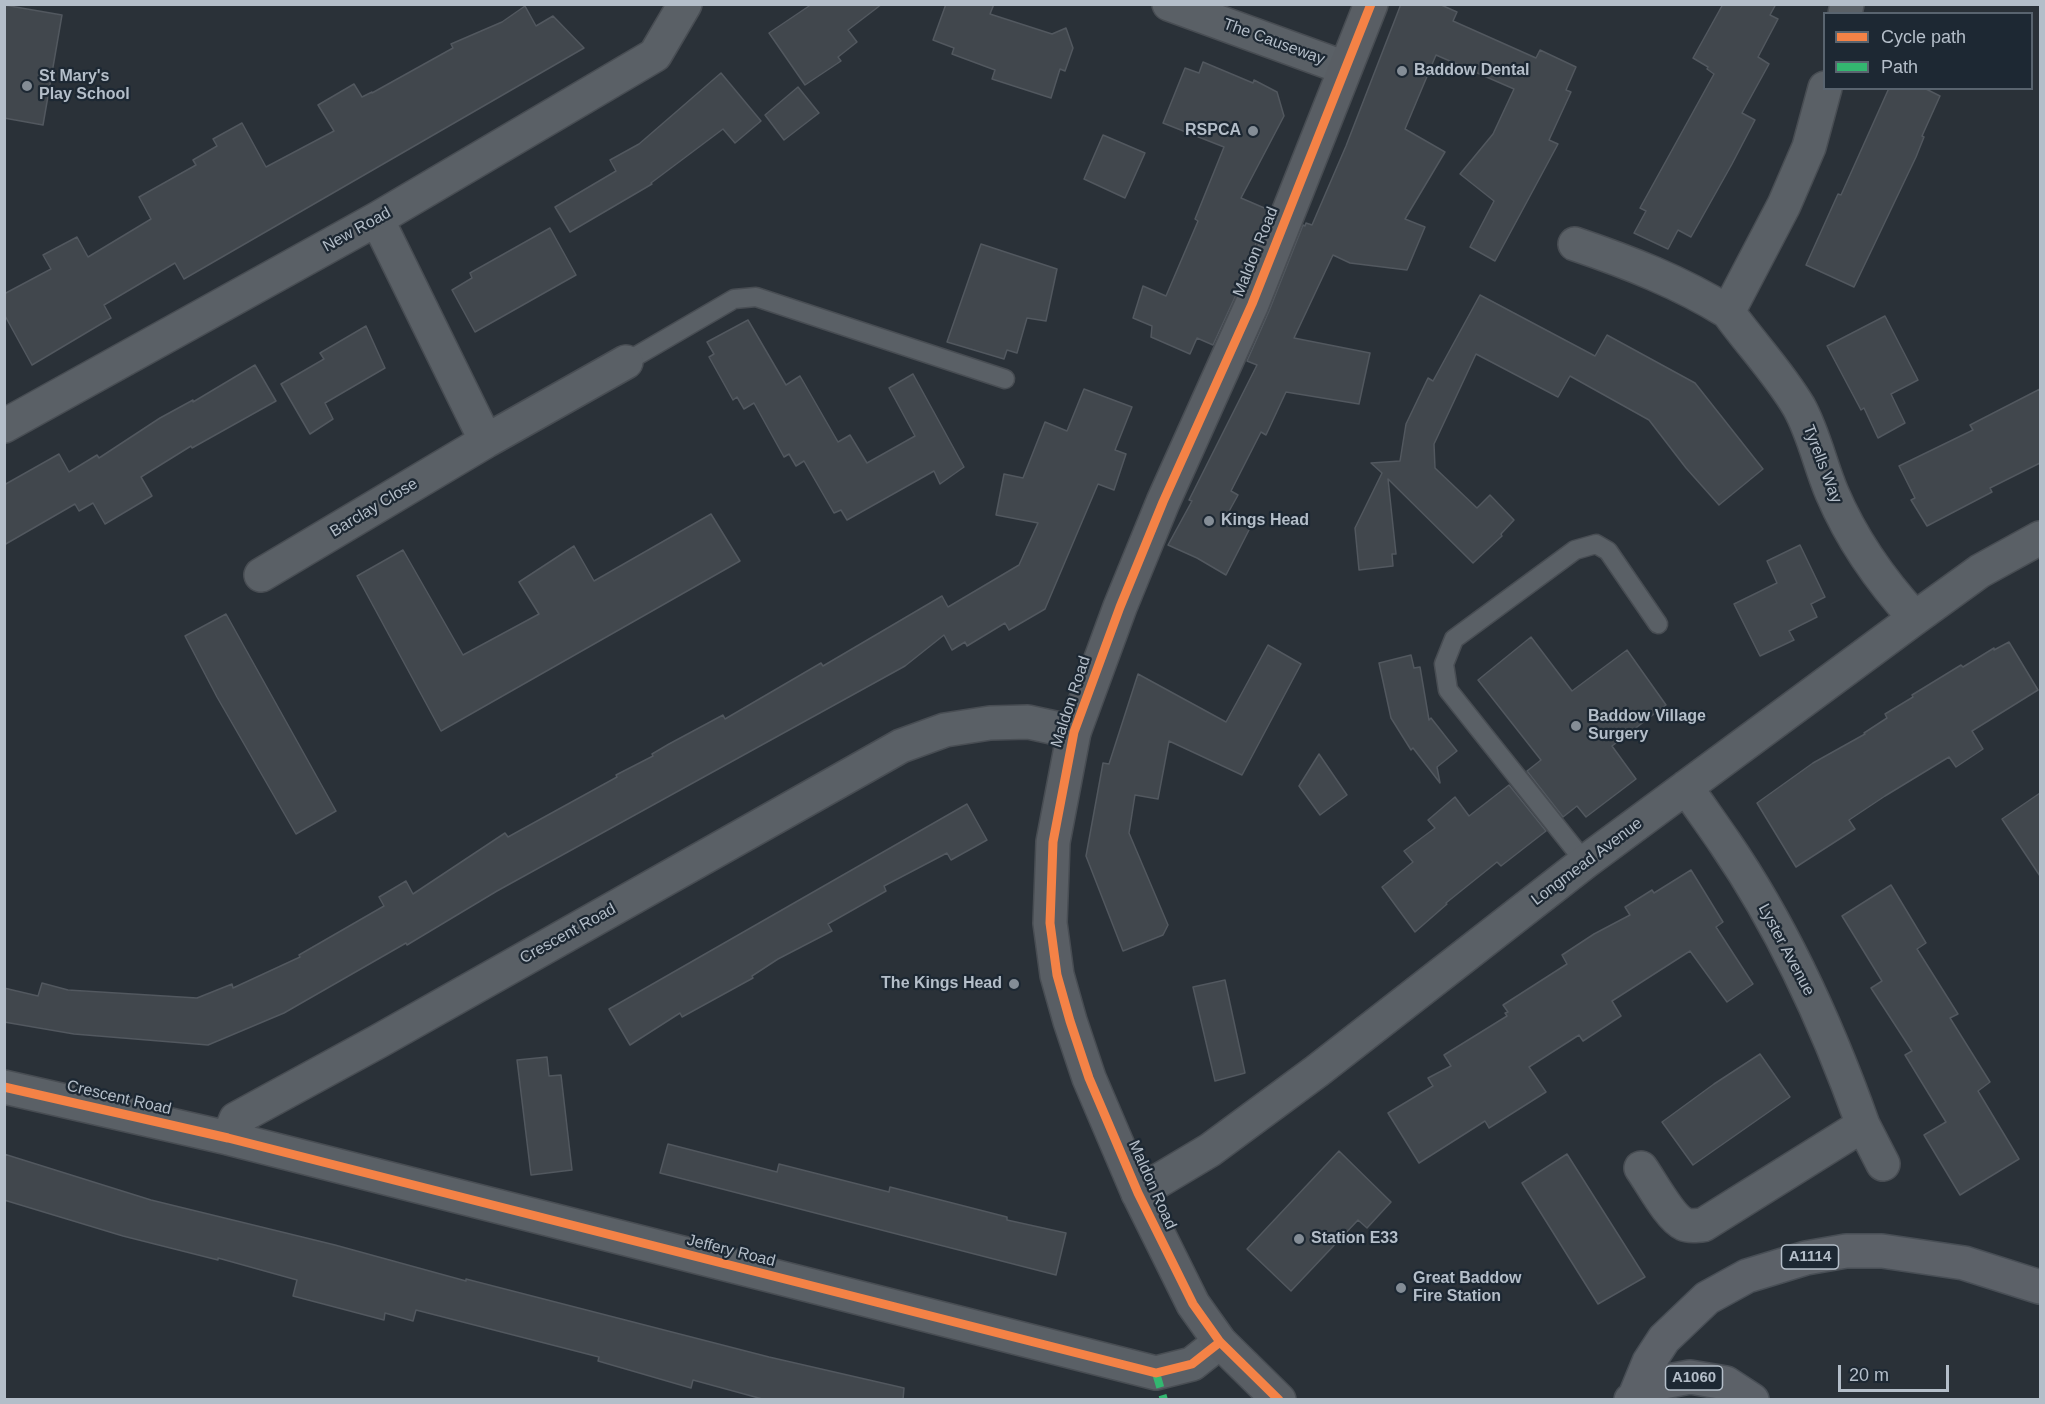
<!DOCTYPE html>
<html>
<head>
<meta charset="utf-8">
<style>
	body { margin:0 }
	#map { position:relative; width:2045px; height:1404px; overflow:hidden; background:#2a3138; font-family:Arial,sans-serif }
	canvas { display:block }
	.frame { position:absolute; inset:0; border:6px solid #b4bec9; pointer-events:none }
	.legend { position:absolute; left:1823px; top:12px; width:210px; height:78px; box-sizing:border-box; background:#1d2833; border:2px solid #59646f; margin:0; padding:8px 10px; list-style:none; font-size:18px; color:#b4bec9 }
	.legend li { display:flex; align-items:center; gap:12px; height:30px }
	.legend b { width:30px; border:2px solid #59646f }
	.scale { position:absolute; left:1838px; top:1365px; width:111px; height:27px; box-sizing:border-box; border:3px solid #b4bec9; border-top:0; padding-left:8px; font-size:18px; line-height:21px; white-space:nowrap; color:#b4bec9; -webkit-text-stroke:4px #1d2833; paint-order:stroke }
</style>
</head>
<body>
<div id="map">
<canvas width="2045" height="1404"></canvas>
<div class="frame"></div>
<ul class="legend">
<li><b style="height:8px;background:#f48246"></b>Cycle path</li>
<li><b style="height:8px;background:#33b770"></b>Path</li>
</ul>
<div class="scale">20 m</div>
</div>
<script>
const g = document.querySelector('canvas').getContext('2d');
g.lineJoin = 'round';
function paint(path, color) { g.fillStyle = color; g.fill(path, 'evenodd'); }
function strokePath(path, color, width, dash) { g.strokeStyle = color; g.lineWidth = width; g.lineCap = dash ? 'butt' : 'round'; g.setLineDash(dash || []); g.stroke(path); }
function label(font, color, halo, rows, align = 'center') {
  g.font = font + ' Arial,sans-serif'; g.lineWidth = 4.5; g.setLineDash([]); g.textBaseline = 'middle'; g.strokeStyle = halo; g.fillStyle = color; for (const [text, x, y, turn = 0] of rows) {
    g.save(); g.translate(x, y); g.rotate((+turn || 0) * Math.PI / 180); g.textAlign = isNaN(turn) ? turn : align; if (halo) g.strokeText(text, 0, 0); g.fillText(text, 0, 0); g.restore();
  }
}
const building = new Path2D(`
	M 812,4 L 882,4 L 848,30 L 857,42 L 838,57 L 841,61 L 805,85 L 769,33 Z
	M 946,4 L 994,4 L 990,14 L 1052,34 L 1066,28 L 1073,48 L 1065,71 L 1060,69 L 1051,98 L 992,79 L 995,70 L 952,54 L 954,48 L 933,40 Z
	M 1401,4 L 1439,4 L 1457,12 L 1453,21 L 1536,58 L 1540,50 L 1576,67 L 1566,90 L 1571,92 L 1549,140 L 1558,144 L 1495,261 L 1470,247 L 1494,201 L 1460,174 L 1493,134 L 1514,89 L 1436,55 L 1405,129 L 1445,152 L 1405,219 L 1425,227 L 1407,270 L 1350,263 L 1333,255 L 1294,338 L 1370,353 L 1359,404 L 1286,392 L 1266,435 L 1261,432 L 1231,491 L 1238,495 L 1227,515 L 1250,528 L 1226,575 L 1197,558 L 1168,545 L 1192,501 L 1189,500 L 1257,365 L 1247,361 L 1269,311 L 1303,225 L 1305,226 L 1306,223 L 1312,225 L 1346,146 Z
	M 1723,4 L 1776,4 L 1770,15 L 1778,19 L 1758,57 L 1769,64 L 1742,113 L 1755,120 L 1732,164 L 1691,237 L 1678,230 L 1668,249 L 1634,233 L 1646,211 L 1640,208 L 1714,74 L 1707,69 L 1708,67 L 1693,58 Z
	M 4,5 L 62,15 L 43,125 L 4,118 Z
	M 525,6 L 536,26 L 553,16 L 584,48 L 184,279 L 175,263 L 104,305 L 111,318 L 32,365 L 4,314 L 4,294 L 51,269 L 43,255 L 77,237 L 88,257 L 151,219 L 139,197 L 196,165 L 193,160 L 217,146 L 213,139 L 242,123 L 266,167 L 334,131 L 318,105 L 354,84 L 362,97 L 372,92 L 372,93 L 453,48 L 451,44 L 502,22 Z
	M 1203,62 L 1253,83 L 1254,80 L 1277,92 L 1284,116 L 1241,198 L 1269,210 L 1235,297 L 1213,345 L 1197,338 L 1190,354 L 1151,337 L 1152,326 L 1133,318 L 1143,286 L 1166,296 L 1198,221 L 1195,219 L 1224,147 L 1163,123 L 1185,68 L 1199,73 Z
	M 721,73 L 761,121 L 735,143 L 723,129 L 651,183 L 652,184 L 570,232 L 555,207 L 616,171 L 610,160 L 639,144 Z
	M 798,87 L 819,113 L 784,140 L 765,115 Z
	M 1889,88 L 1924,88 L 1940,96 L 1922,136 L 1924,137 L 1916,157 L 1854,287 L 1806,265 L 1838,194 L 1841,195 Z
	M 1103,135 L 1145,153 L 1125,198 L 1084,179 Z
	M 550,228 L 576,275 L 475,332 L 452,290 L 472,278 L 470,273 Z
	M 981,244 L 1057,269 L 1046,321 L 1027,318 L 1017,353 L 1007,350 L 1004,359 L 947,342 Z
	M 1480,295 L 1595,356 L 1607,335 L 1695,383 L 1763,469 L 1719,505 L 1686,468 L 1649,420 L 1570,376 L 1558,397 L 1476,354 L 1434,444 L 1435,468 L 1477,508 L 1490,495 L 1514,520 L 1501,534 L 1502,536 L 1473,563 L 1388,479 L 1396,554 L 1392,554 L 1393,566 L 1359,570 L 1355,528 L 1382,473 L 1371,463 L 1400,461 L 1406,424 L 1428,378 L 1433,381 Z
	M 1885,316 L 1918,380 L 1891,394 L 1905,423 L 1878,438 L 1864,408 L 1861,410 L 1827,346 Z
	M 748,320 L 786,385 L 800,376 L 838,442 L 850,435 L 867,463 L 915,436 L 889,388 L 913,374 L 964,467 L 940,484 L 934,471 L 847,520 L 841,510 L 834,513 L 804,461 L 796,466 L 789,454 L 784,457 L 754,403 L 744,409 L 737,397 L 733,400 L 709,357 L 714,354 L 707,342 Z
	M 366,326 L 385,368 L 325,403 L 333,419 L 310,434 L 281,384 L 324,359 L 320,353 Z
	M 255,365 L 276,401 L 192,448 L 191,446 L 141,477 L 152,496 L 105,524 L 93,503 L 79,511 L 75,504 L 4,545 L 4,485 L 59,454 L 69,472 L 97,455 L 99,458 L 160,418 L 193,400 L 193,402 Z
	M 1084,389 L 1132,407 L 1115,450 L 1126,454 L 1114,490 L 1098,484 L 1045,609 L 1009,630 L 1005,623 L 967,646 L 965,642 L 952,650 L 944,635 L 905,666 L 497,891 L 407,945 L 406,943 L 284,1013 L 208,1045 L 74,1034 L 4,1022 L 4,988 L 38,996 L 42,983 L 68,990 L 197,998 L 232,984 L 233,988 L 300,957 L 299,955 L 384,906 L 379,897 L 406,881 L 413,894 L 505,833 L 508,837 L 617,777 L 616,775 L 653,756 L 652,754 L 669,744 L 723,715 L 725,719 L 821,663 L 823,666 L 942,596 L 948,607 L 1019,565 L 1038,523 L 996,515 L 1004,474 L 1023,478 L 1045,422 L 1067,431 Z
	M 2040,389 L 2040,463 L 1990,488 L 1992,492 L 1927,526 L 1911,500 L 1915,498 L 1899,466 L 1973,430 L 1970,425 Z
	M 711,514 L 740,561 L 441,731 L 357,576 L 403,550 L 463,655 L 539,614 L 519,582 L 574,546 L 594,581 Z
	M 1800,545 L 1825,597 L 1811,604 L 1817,617 L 1789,631 L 1794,640 L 1760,656 L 1734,604 L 1777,583 L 1767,561 Z
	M 226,614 L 336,811 L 296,834 L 217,697 L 185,636 Z
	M 1531,637 L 1572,691 L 1627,650 L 1666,705 L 1612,746 L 1636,779 L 1586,817 L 1577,806 L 1563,817 L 1527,771 L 1541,760 L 1478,680 Z
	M 2009,642 L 2038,690 L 1972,731 L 1983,749 L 1956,767 L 1949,757 L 1885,796 L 1849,820 L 1855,829 L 1796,867 L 1757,803 L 1813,763 L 1865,734 L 1864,733 L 1887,718 L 1885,714 L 1913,697 L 1912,695 L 1961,665 L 1963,667 L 1994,648 L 1994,650 Z
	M 1268,645 L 1301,664 L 1242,775 L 1169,741 L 1158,799 L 1135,795 L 1129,833 L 1168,925 L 1163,935 L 1123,951 L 1086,856 L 1103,763 L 1109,764 L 1138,674 L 1226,722 Z
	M 1411,655 L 1414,668 L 1420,667 L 1429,720 L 1431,718 L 1457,751 L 1437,767 L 1440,783 L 1413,748 L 1411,750 L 1391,718 L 1379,663 Z
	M 1319,754 L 1347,795 L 1320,815 L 1299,786 Z
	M 1509,785 L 1546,831 L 1501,866 L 1497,862 L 1446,903 L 1447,904 L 1415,932 L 1382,887 L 1413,862 L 1404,851 L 1435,828 L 1428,820 L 1455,797 L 1469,816 Z
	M 2040,793 L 2040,876 L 2002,819 Z
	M 967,804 L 987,840 L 951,860 L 947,853 L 884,886 L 886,891 L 828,924 L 832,931 L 778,959 L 752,976 L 753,978 L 682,1017 L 680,1013 L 630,1045 L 609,1009 Z
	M 1691,870 L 1723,922 L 1716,927 L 1753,984 L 1727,1002 L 1690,951 L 1612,1001 L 1621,1016 L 1583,1041 L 1579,1035 L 1529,1067 L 1546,1092 L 1489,1128 L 1485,1121 L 1419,1163 L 1388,1113 L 1433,1086 L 1428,1078 L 1451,1066 L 1444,1055 L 1507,1016 L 1505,1013 L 1508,1012 L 1503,1005 L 1567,964 L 1562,955 L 1594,934 L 1630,915 L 1625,907 L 1652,890 L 1654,893 Z
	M 1891,885 L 1926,943 L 1917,949 L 1958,1014 L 1950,1018 L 1990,1082 L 1978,1091 L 2019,1159 L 1960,1195 L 1924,1135 L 1946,1122 L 1905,1055 L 1912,1051 L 1871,988 L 1882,981 L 1842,916 Z
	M 1225,980 L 1245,1073 L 1215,1081 L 1193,987 Z
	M 1760,1054 L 1790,1097 L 1693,1165 L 1662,1122 L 1714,1084 Z
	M 547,1057 L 549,1076 L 561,1075 L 572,1170 L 531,1175 L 517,1060 Z
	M 668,1144 L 777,1172 L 779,1164 L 889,1192 L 890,1187 L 1007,1217 L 1007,1220 L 1066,1233 L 1056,1275 L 660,1173 Z
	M 1339,1151 L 1391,1202 L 1367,1228 L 1358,1220 L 1291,1291 L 1247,1249 Z
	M 4,1154 L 151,1200 L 335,1245 L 466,1281 L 466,1279 L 769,1357 L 904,1388 L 903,1400 L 766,1400 L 693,1380 L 691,1388 L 598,1361 L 599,1357 L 416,1310 L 413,1321 L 385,1313 L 384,1320 L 293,1296 L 297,1280 L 218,1258 L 218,1260 L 123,1236 L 4,1200 Z
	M 1567,1154 L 1645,1277 L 1598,1304 L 1522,1183 Z`);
paint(building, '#41474d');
strokePath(building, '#52585f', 1.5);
const lane = new Path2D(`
	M 626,362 L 734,299 L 756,297 L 1005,379
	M 1585,862 L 1448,690 L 1444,664 L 1454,639 L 1575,550 L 1596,544 L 1608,551 L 1658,624`);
const street = new Path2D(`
	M 1169,4 L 1345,68
	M 1845,14 L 1847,4
	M 1825,88 L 1809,147 L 1784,205 L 1728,312 C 1751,344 1779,373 1799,407 C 1814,434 1820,465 1832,493 C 1852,540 1880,580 1915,618
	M 377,219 L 486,441
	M 1575,244 C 1628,262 1680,282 1728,312
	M 4,426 L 377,219 L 655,55 L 685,4
	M 261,575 L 486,441 L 626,362
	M 4,1087 L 228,1138 L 1156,1373 L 1192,1364 L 1220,1342
	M 1863,1125 L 1883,1164
	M 228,1138 L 236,1119 L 379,1041 L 901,746 L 945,730 L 990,723 L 1028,722 L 1074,732
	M 1641,1168 C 1651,1182 1670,1218 1684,1224 C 1690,1227 1697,1225 1703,1225 L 1863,1125 C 1828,1027 1784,929 1725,843 C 1712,824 1699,806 1686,787
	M 1138,1193 L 1210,1150 L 1317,1071 L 1585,862 L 1915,618 L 1980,571 L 2040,538`);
const secondary = new Path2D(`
	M 1279,1400 L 1220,1342 L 1193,1304 L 1138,1193 L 1089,1078 L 1070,1021 L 1057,975 L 1050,923 L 1053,842 L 1074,732 L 1120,607 L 1163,502 L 1252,304 L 1371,4`);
const primary = new Path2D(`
	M 1635,1396 L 1649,1362 L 1664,1339 L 1707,1298 L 1747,1276 L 1806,1258 L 1846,1251 L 1882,1251 L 1964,1263 L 2040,1287
	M 1631,1400 L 1658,1383 L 1690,1377 L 1726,1383 L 1752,1400`);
strokePath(lane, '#484d53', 21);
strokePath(street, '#484d53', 36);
strokePath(secondary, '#484d53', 36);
strokePath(primary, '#484e55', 36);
strokePath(lane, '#5a6066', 18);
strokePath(street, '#5a6066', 33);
strokePath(secondary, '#595e64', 33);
strokePath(primary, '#5c6168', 33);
strokePath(new Path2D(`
	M 1156,1373 L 1164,1400`), '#33b770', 8, [15, 8]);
strokePath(new Path2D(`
	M 4,1087 L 228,1138 L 1156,1373 L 1192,1364 L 1220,1342
	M 1279,1400 L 1220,1342 L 1193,1304 L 1138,1193 L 1089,1078 L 1070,1021 L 1057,975 L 1050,923 L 1053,842 L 1074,732 L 1120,607 L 1163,502 L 1252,304 L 1371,4`), '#f48246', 9);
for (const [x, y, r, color] of [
	[1402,71,6,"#848d96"],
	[27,86,6,"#848d96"],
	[1253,131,6,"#848d96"],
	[1209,521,6,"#848d96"],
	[1576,726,6,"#848d96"],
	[1014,984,6,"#848d96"],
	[1299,1239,6,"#848d96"],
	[1401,1288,6,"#848d96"]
]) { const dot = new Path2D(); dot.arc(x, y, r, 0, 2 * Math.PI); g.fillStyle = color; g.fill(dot); strokePath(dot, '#1d2833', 2); }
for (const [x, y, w] of [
	[1810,1257,57],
	[1694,1378,57]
]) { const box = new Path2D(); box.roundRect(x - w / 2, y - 12, w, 24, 4.5); g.fillStyle = '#1d2833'; g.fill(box); strokePath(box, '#b4bec9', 1.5); }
label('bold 15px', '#b4bec9', null, [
	["A1114",1810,1257],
	["A1060",1694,1378]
]);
label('16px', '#b4bec9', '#1d2833', [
	["The Causeway",1274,42,20],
	["New Road",357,230,-29],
	["Maldon Road",1256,252,-68],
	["Tyrells Way",1822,464,69],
	["Barclay Close",374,508,-31],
	["Maldon Road",1071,702,-72],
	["Longmead Avenue",1587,862,-37],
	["Crescent Road",568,934,-29],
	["Lyster Avenue",1786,950,62],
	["Crescent Road",119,1098,13],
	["Maldon Road",1152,1185,66],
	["Jeffery Road",731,1251,14]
]);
label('bold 16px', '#b4bec9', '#1d2833', [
	["Baddow Dental",1414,71],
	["St Mary's",39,77],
	["Play School",39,95],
	["RSPCA",1241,131,"right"],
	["Kings Head",1221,521],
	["Baddow Village",1588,717],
	["Surgery",1588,735],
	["The Kings Head",1002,984,"right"],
	["Station E33",1311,1239],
	["Great Baddow",1413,1279],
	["Fire Station",1413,1297]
], 'left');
</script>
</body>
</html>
